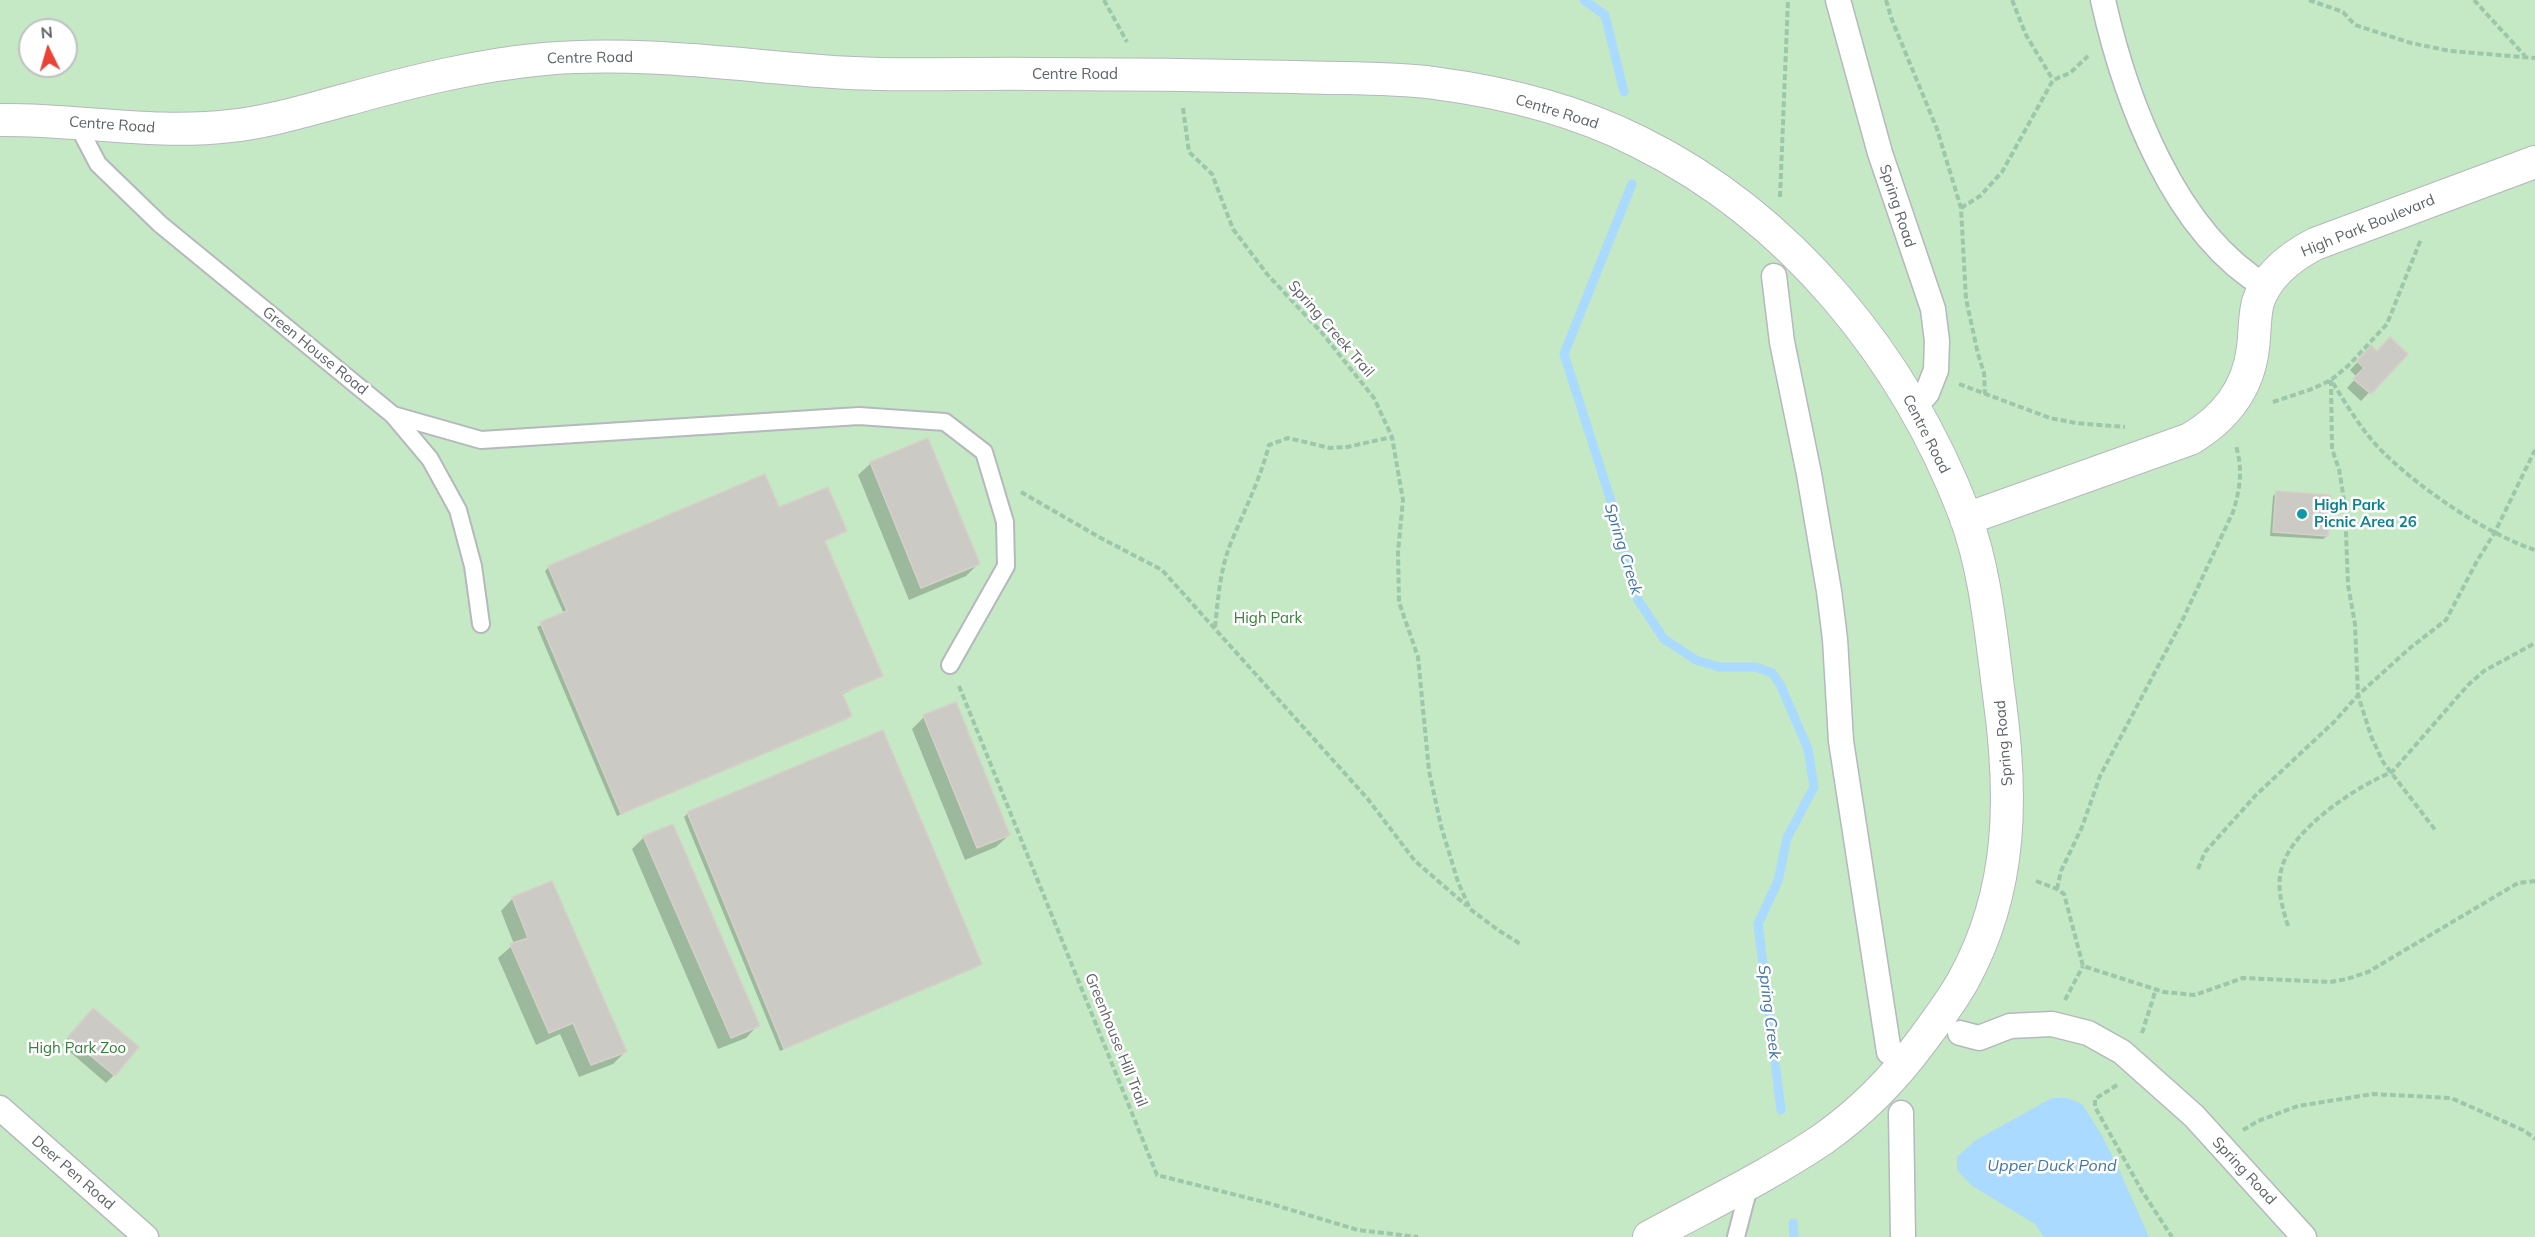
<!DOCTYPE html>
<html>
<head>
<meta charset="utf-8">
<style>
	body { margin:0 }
	#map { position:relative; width:2535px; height:1237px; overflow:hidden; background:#f1efe8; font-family:Mulish,sans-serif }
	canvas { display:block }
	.north { position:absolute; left:18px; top:18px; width:60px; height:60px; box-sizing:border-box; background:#fff; border:2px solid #bfc1c3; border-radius:50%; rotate:355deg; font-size:16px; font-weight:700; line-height:24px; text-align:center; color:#5f6368 }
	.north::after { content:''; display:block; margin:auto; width:21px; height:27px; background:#ea4335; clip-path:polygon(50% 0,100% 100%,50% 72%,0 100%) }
</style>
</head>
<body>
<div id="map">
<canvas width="2535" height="1237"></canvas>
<div class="north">N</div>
</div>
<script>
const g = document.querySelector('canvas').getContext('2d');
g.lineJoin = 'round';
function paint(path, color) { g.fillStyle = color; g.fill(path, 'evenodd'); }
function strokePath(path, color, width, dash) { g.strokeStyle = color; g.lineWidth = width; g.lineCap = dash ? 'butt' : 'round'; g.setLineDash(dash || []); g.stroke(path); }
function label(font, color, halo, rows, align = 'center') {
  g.font = font + ' Mulish,sans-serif'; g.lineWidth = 5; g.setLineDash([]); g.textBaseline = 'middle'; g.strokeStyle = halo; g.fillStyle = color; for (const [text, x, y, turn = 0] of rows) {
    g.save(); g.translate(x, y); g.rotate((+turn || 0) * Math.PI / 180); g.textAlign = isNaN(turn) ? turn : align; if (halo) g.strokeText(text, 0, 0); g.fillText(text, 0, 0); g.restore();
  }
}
paint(new Path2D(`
	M 0,0 L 2535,0 L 2535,1237 L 0,1237 ZM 30,30 L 66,30 L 66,66 L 30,66 Z`), '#c5e8c5');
paint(new Path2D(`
	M 2052,1098 L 2067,1098 L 2082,1104 L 2101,1134 L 2117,1165 L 2149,1237 L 2044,1237 L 2035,1224 L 1971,1185 L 1957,1170 L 1957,1157 L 1976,1140 Z`), '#aadaff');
paint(new Path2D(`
	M 2371,348 L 2377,353 L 2406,354 L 2361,401 L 2347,388 L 2357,377 L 2350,370 Z
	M 871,463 L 978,564 L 966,576 L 909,600 L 858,475 Z
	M 2276,493 L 2327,536 L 2323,539 L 2270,536 L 2273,496 Z
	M 778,509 L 845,531 L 824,542 L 881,675 L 841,695 L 850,716 L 847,719 L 617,816 L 537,627 L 564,614 L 545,571 L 549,567 Z
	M 924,717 L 1009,835 L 996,847 L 965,860 L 912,729 Z
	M 688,813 L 980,964 L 977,967 L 780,1051 L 684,817 Z
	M 644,837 L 758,1025 L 746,1038 L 718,1049 L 632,849 Z
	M 513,898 L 625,1052 L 613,1064 L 579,1077 L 560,1034 L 536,1045 L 498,958 L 514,944 L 501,911 Z
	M 85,1018 L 114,1075 L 106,1083 L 62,1045 Z`), '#0003');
strokePath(new Path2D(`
	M 1584,0 L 1605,15 L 1624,92
	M 1632,184 L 1564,354 L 1611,501 L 1638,600 L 1664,639 L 1696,660 L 1719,667 L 1756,667 L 1772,673 L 1780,684 L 1808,749 L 1814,787 L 1787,838 L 1778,881 L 1758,924 L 1781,1110
	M 1793,1223 L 1794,1237`), '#aadaff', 9);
const building = new Path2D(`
	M 2390,337 L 2408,354 L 2371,394 L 2353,379 L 2364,368 L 2357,361 L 2371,345 L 2377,351 Z
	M 928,438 L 980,564 L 921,588 L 870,462 Z
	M 765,474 L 779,507 L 828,487 L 847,531 L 825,541 L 883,676 L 842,693 L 852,716 L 621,814 L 540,622 L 567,611 L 548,566 Z
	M 2276,491 L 2331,495 L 2328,536 L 2273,532 Z
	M 956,702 L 1010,835 L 977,848 L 923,715 Z
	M 883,730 L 982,964 L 784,1049 L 687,812 Z
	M 673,824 L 760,1026 L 731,1038 L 643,836 Z
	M 552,881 L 627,1052 L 591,1065 L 573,1023 L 549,1033 L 510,944 L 528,938 L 512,897 Z
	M 93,1008 L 139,1047 L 115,1076 L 68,1037 Z`);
paint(building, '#cccac5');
strokePath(building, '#d6d1c6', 1.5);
const service = new Path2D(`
	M 76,122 L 98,164 L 160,224 L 393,415 L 430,459 L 458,510 L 473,566 L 481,624
	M 393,415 L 481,440 L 859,416 L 945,422 L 984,452 L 1005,522 L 1006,566 L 950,665
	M 1736,1237 L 1750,1183`);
const pedestrian = new Path2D(`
	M 1838,0 L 1880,153 L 1933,309 L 1937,341 L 1936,370 L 1927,393 L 1914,408
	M 2103,0 C 2125,99 2174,232 2265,286
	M 1774,276 L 1782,342 L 1809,474 L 1829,591 L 1835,639 L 1841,741 L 1889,1052
	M 1960,1033 L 1979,1038 L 2010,1026 L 2052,1024 L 2088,1033 L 2122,1052 L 2194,1116 L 2304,1237
	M 0,1108 L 146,1237
	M 1901,1113 L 1903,1237`);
const minor = new Path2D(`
	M 0,120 C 76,119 154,135 230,126 C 270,122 310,109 349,99 C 413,81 478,65 544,59 C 637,51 728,64 820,71 C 891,77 964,73 1035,74 C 1122,74 1209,75 1296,77 C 1342,79 1388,77 1434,83 C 1503,92 1576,110 1639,142 C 1791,217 1905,358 1965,515 C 1986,572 1991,635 1999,695 C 2013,795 2013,889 1964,979 C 1952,1001 1936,1022 1921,1042 C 1893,1080 1861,1112 1823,1139 C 1768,1176 1707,1205 1649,1237
	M 1966,519 L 2190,439 C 2225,418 2248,390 2253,348 C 2255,333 2254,317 2258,302 C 2267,275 2290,257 2315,244 L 2535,162`);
strokePath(service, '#b5b8bc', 20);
strokePath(pedestrian, '#b5b8bc', 27);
strokePath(minor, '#b5b8bc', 34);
strokePath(new Path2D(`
	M 1104,0 L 1127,42
	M 1886,0 L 1892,20 L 1937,129 L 1961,208 L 1966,299 L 1978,354 L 1984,373 L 1985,394
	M 2012,0 L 2026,35 L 2053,80
	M 2309,0 L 2343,12 L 2355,25 L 2411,43 L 2450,51 L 2535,58
	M 2474,0 L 2525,56
	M 1183,108 L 1189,152 L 1212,174 L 1233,229 L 1267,274 L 1322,333 L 1374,398 L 1392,437 L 1403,500 L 1398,552 L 1399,602 L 1418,657 L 1429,771 L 1441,826 L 1458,882 L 1470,909 L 1498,930 L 1522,945
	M 1780,197 L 1788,0
	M 1961,208 L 1980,196 L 2002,172 L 2053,80 L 2070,73 L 2088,56
	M 2331,380 L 2332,449 L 2339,469 L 2345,506 L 2348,585 L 2355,624 L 2358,695 L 2371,736 L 2383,762 L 2436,831
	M 2333,383 C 2349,409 2365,436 2388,457 C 2425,492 2487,534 2535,550
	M 1959,384 L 2050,418 L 2076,423 L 2125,427
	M 2273,402 L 2312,389 L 2331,380 L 2349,365 L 2387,324 L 2421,239
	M 1021,492 L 1099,537 L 1162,570 L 1367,798 L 1415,861 L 1467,906
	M 1215,627 C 1218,599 1220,571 1230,545 C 1244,511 1260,480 1269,445 L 1288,438 L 1330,448 L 1347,447 L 1392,437
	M 959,686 L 1157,1175 L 1268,1203 L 1358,1230 L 1418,1237
	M 2198,869 L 2205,852 L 2256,795 L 2334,722 L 2358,695 L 2410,648 L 2446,620 L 2477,561 L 2495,532 L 2535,450
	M 2036,881 L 2057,889 L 2064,894 L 2083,966 L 2164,992 L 2195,995 L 2243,978 L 2330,982 L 2347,979 L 2368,972 L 2518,883 L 2535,881
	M 2057,889 L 2061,871 L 2082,827 L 2100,776 L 2182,621 L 2233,512 C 2240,490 2243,469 2236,446
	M 2288,926 C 2282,906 2276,887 2282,867 C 2293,828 2357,786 2392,772 L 2468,685 L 2484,671 L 2535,643
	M 2065,1000 L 2083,966
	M 2142,1033 L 2156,989
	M 2117,1085 L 2095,1099 L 2095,1107 L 2142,1191 L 2172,1237
	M 2243,1130 L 2258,1121 L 2298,1106 L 2373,1094 L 2451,1098 L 2525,1131 L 2535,1139`), '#9cc7a9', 4, [6, 3]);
strokePath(service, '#fff', 16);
strokePath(pedestrian, '#fff', 24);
strokePath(minor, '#fff', 32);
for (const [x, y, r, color] of [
	[2302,514,6,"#0f9aa8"]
]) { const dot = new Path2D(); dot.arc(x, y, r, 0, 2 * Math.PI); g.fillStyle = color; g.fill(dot); strokePath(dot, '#fff', 2); }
label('15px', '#5f6368', '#fff', [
	["Centre Road",590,58,-1],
	["Centre Road",1075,74],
	["Centre Road",1557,112,17],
	["Centre Road",112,125,4],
	["Spring Road",1897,206,72],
	["High Park Boulevard",2368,226,-22],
	["Spring Creek Trail",1331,329,49],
	["Green House Road",315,351,39],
	["Centre Road",1926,434,63],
	["Spring Road",2004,743,-95],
	["Greenhouse Hill Trail",1116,1040,68],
	["Spring Road",2244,1171,47],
	["Deer Pen Road",73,1173,41]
]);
label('bold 15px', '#0d838f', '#fff', [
	["High Park",2314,505],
	["Picnic Area 26",2314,522]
], 'left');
label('15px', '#348238', '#fff', [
	["High Park",1268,618],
	["High Park Zoo",77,1048]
]);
label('italic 16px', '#4174aa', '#fff', [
	["Spring Creek",1623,549,73],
	["Spring Creek",1769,1012,83],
	["Upper Duck Pond",2052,1166]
]);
</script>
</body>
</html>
